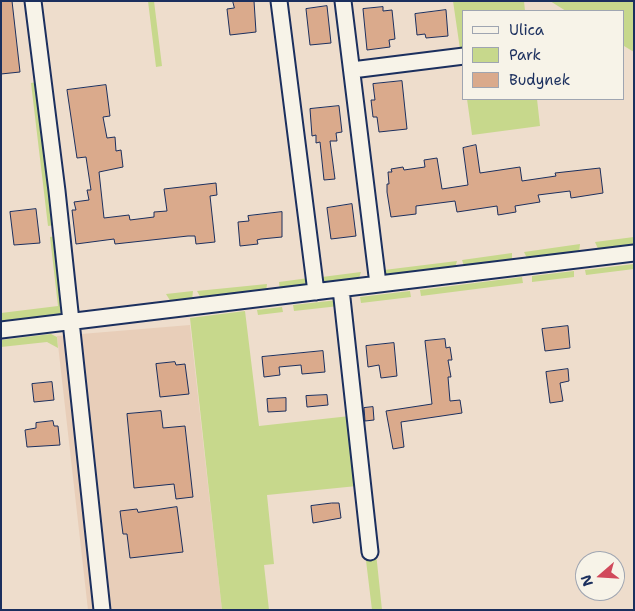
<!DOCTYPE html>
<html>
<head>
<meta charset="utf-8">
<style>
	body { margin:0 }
	#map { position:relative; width:635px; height:611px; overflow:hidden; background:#edc; font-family:"Shantell Sans",sans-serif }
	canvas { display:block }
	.frame { position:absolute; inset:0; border:2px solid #1b2f5e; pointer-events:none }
	.legend { position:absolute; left:462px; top:10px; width:162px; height:90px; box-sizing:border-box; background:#f7f3e8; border:1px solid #9fa5b1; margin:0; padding:6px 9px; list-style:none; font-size:15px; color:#1b2f5e }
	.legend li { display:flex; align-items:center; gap:10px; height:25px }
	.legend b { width:25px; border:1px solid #9fa5b1 }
	.north { position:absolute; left:575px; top:551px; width:50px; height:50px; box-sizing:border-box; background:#f7f3e8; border:1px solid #9fa5b1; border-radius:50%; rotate:251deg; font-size:14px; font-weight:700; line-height:20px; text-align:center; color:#1b2f5e }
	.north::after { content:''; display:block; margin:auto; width:18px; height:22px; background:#d1495b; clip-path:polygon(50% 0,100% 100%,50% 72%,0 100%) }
</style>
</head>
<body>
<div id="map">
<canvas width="635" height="611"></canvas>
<div class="frame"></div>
<ul class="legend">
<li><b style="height:6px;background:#f7f3e8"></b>Ulica</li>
<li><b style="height:14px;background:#c7d88c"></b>Park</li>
<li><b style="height:14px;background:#daaa8c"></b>Budynek</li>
</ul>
<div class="north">N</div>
</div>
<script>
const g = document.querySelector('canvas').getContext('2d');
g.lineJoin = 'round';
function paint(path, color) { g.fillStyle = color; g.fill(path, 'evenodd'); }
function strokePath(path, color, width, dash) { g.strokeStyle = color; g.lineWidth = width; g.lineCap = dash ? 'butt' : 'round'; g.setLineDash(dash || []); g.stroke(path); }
paint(new Path2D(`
	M 190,325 L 222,610 L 88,610 L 57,336 Z`), '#e8ceb9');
paint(new Path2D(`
	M 148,1 L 154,1 L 162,66 L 156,67 Z
	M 453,1 L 524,1 L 525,11 L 464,11 L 464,49 L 460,49 Z
	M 550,1 L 634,1 L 634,52 L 624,46 L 624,11 L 566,11 Z
	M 37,82 L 55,225 L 48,226 L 31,83 Z
	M 467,99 L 537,99 L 540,126 L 472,135 Z
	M 56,236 L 63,313 L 60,316 L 1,324 L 1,313 L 58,306 L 50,237 Z
	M 634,237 L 634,246 L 599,251 L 595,242 Z
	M 580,244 L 579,253 L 528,260 L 524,252 Z
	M 512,253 L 512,261 L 464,266 L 462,260 Z
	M 457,261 L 455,268 L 386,277 L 384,270 Z
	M 634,264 L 634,269 L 586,275 L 585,270 Z
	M 574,271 L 574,277 L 532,282 L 532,276 Z
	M 361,272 L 358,281 L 324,285 L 322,277 Z
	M 522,277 L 523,283 L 421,296 L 420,290 Z
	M 309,278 L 310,287 L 280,291 L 279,282 Z
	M 267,284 L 266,292 L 202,300 L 197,291 Z
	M 193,291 L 192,300 L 171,302 L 166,294 Z
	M 410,291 L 411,297 L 361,303 L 360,297 Z
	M 338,300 L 369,486 L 382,610 L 372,610 L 357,486 L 267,495 L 274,564 L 264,565 L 269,610 L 222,610 L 190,318 L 245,311 L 259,426 L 350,416 L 339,306 L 294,311 L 293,305 Z
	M 282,307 L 283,312 L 258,315 L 257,310 Z
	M 51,334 L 57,337 L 58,348 L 47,342 L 1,347 L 1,340 Z`), '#c7d88c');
const building = new Path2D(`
	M 1,1 L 12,1 L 20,72 L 1,74 Z
	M 233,1 L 254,1 L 256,32 L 230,35 L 227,9 L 234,8 Z
	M 327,6 L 331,43 L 310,45 L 306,9 Z
	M 383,7 L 383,11 L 392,10 L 395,39 L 389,40 L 390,47 L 367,50 L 363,9 Z
	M 446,10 L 448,36 L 426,38 L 425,34 L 417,35 L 415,14 Z
	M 402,81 L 407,129 L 379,132 L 377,117 L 373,117 L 371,100 L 375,100 L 373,84 Z
	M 106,85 L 110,116 L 103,117 L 107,138 L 115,137 L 116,151 L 121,150 L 123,167 L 99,172 L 104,218 L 129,215 L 130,220 L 154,217 L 154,212 L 167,211 L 164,189 L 216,183 L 217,195 L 210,196 L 215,242 L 196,244 L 195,236 L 188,236 L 115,244 L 114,239 L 76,244 L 72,210 L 76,210 L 74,202 L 89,200 L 87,190 L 91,190 L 86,157 L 77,158 L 67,90 Z
	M 339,106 L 342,132 L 336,133 L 337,141 L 330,141 L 335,179 L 324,180 L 320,142 L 316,143 L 316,135 L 312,136 L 310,109 Z
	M 476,145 L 480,173 L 520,167 L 522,181 L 556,176 L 555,173 L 600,168 L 603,193 L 571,198 L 570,191 L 538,195 L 540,202 L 515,206 L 516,212 L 498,215 L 497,206 L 457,212 L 455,201 L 416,206 L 416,214 L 391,217 L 387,192 L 387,184 L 389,184 L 388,172 L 392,172 L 391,169 L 403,167 L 404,170 L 425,167 L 424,160 L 437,158 L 442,189 L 468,185 L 463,148 Z
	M 352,204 L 356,236 L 331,239 L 327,208 Z
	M 36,209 L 40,243 L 14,245 L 10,212 Z
	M 282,212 L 282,237 L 261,239 L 257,240 L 258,244 L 240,246 L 238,222 L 249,221 L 248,216 Z
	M 568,326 L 570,348 L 545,351 L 542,329 Z
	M 445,339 L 446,348 L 450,347 L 452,360 L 448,360 L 451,377 L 448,377 L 450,401 L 460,400 L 462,413 L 401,422 L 404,447 L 393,449 L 386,411 L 432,404 L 425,341 Z
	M 394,343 L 397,376 L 381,378 L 379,365 L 368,367 L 366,346 Z
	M 323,351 L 325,372 L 302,374 L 301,365 L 279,367 L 280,375 L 264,377 L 262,357 Z
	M 175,362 L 176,365 L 185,364 L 189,394 L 160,397 L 156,364 Z
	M 568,369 L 569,381 L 560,383 L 563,401 L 550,403 L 546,372 Z
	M 52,382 L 54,400 L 34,402 L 32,384 Z
	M 327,395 L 328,405 L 307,407 L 306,396 Z
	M 286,398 L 286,411 L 268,412 L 267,399 Z
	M 373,407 L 374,420 L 365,421 L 364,408 Z
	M 161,411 L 163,428 L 185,426 L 193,497 L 176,499 L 174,484 L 134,488 L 127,414 Z
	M 53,421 L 54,426 L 58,426 L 60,445 L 27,447 L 25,430 L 36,428 L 36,423 Z
	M 332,503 L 339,503 L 341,518 L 313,523 L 311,506 Z
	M 177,507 L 183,552 L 130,558 L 127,534 L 123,534 L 120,511 L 137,509 L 138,512 Z`);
paint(building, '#daaa8c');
strokePath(building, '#1b2f5e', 1);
const minor = new Path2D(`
	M 33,1 L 57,191 L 102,610
	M 279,1 L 316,292
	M 343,1 L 378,284
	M 352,70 L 464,56
	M 341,289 L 370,552
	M 1,330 L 634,253`);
strokePath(minor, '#1b2f5e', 19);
strokePath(minor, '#f7f3e8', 15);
</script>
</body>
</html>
